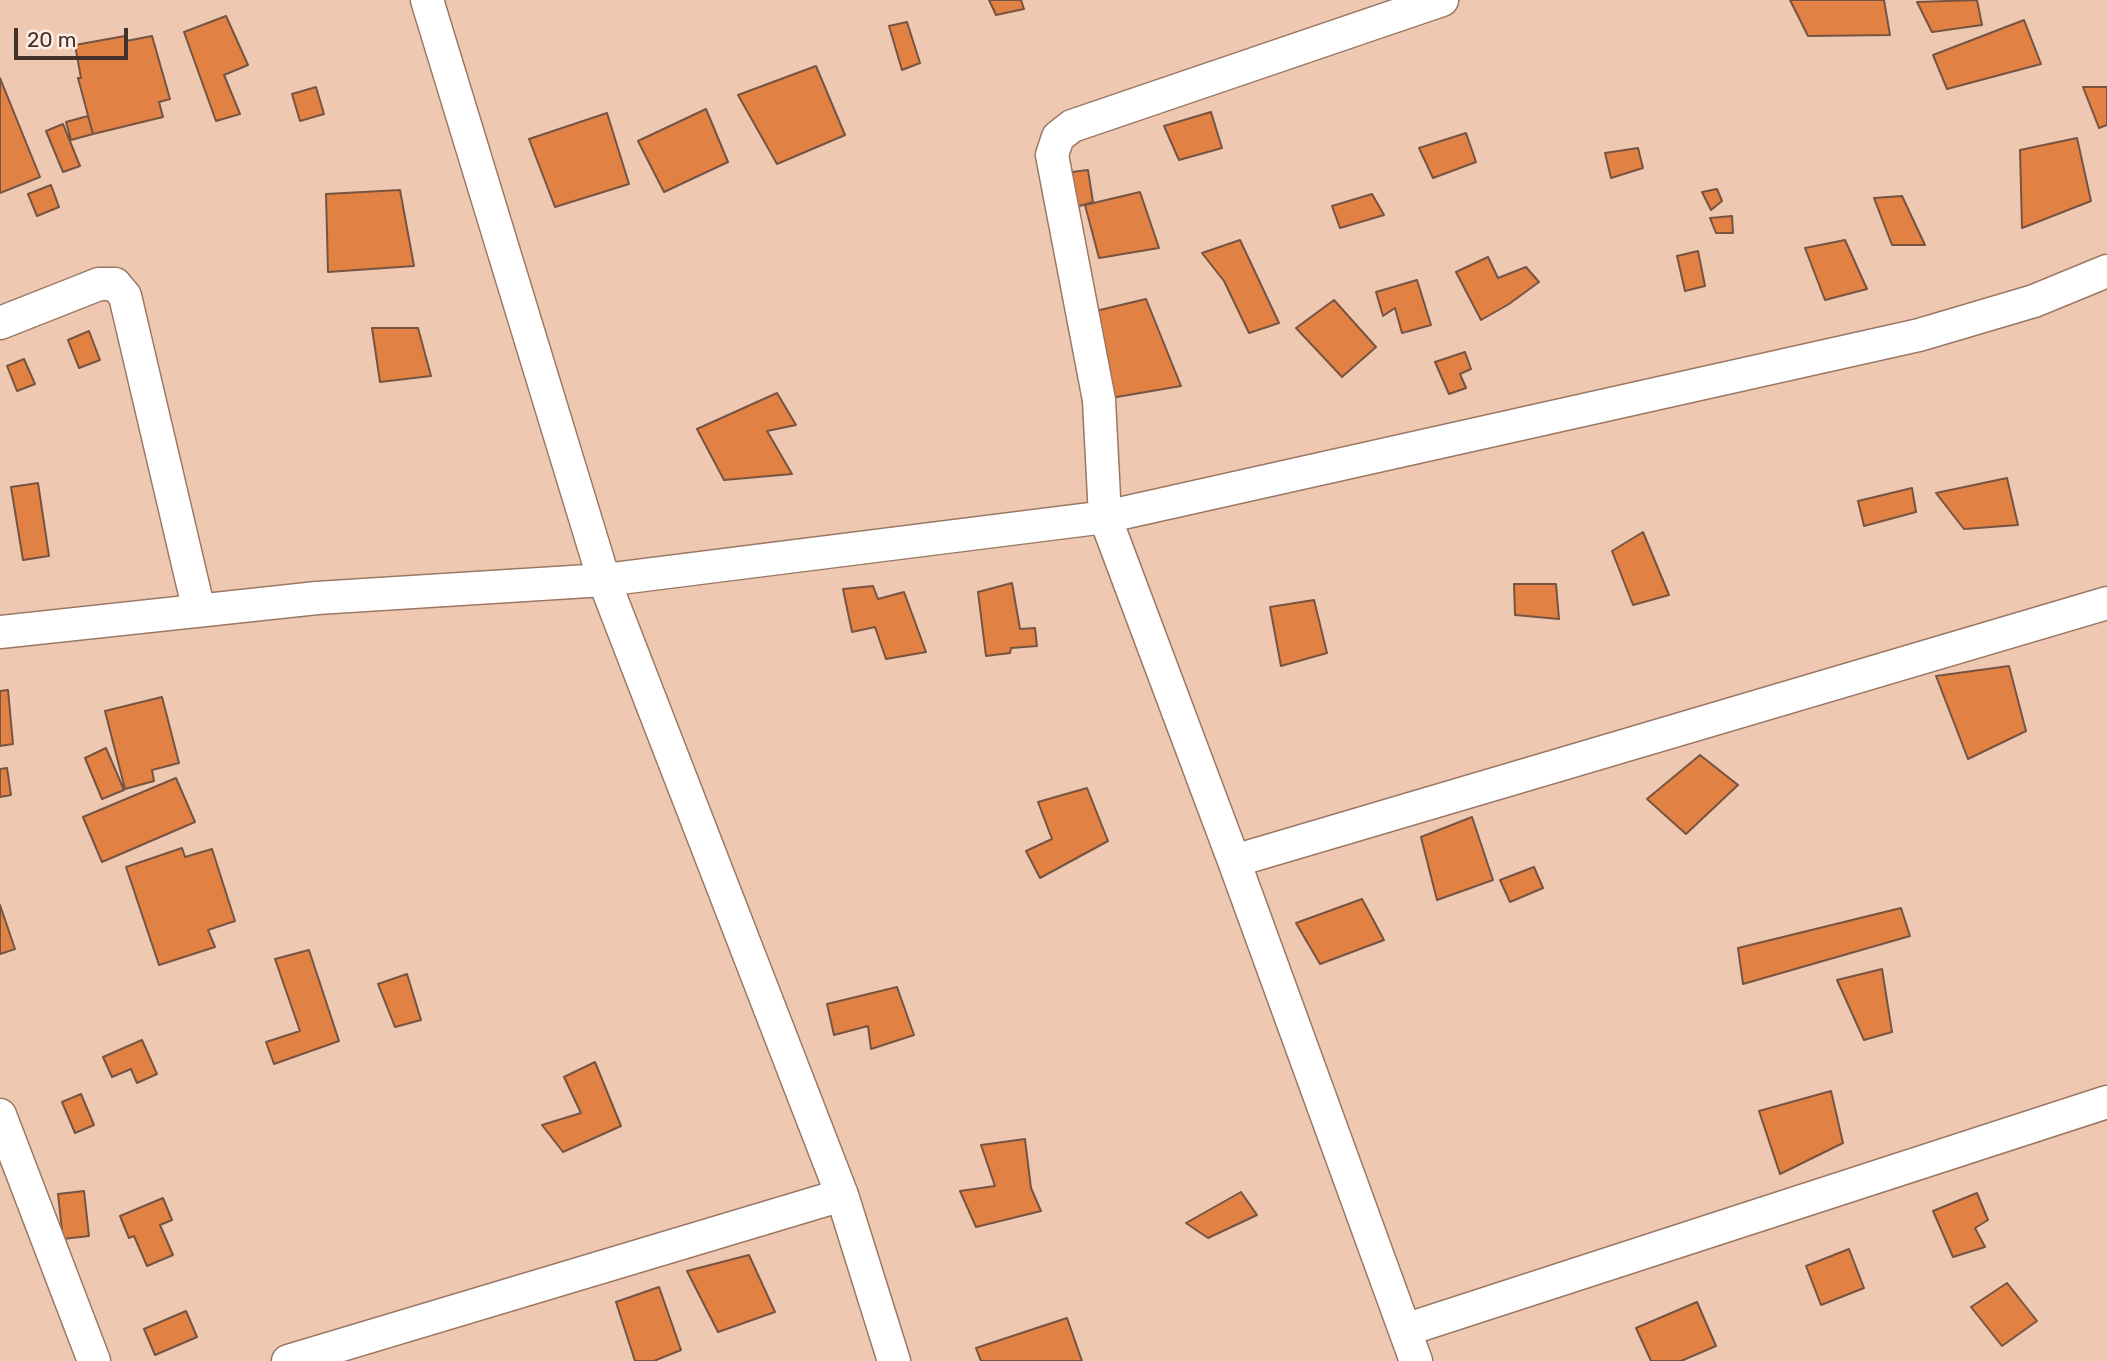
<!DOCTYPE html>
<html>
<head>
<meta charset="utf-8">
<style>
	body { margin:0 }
	#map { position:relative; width:2107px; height:1361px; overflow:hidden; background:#efc8b2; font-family:Rubik,sans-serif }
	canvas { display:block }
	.scale { position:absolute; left:14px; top:28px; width:114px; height:32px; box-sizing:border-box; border:4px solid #42322a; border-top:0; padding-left:9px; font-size:21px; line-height:24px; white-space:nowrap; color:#42322a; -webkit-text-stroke:5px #ffeee6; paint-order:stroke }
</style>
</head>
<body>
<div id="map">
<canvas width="2107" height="1361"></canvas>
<div class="scale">20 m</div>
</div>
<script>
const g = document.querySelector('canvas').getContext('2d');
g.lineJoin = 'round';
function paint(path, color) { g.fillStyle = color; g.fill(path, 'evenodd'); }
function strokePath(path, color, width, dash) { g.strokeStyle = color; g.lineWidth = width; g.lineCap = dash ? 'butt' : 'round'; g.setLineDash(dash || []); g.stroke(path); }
const building = new Path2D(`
	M 989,0 L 1021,0 L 1024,9 L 996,15 Z
	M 1790,0 L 1884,0 L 1890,35 L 1808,36 Z
	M 1977,0 L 1982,25 L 1932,32 L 1917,2 Z
	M 226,16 L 248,65 L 224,75 L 240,114 L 216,121 L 184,32 Z
	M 2024,20 L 2041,64 L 1947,89 L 1933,55 Z
	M 907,22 L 920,63 L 902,70 L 889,26 Z
	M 125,36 L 126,41 L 152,36 L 170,99 L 159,102 L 163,117 L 93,134 L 78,78 L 81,78 L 75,45 Z
	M 816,66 L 845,135 L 777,164 L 738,95 Z
	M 0,78 L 40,177 L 0,193 Z
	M 316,87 L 324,114 L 300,121 L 292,94 Z
	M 2083,87 L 2107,87 L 2107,125 L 2099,128 Z
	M 706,109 L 728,162 L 664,192 L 638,141 Z
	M 1211,112 L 1222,148 L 1179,160 L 1164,126 Z
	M 607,113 L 629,184 L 555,207 L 529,139 Z
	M 88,116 L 93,134 L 71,140 L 66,122 Z
	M 63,124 L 80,166 L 63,172 L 46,131 Z
	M 1466,133 L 1476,162 L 1433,178 L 1419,148 Z
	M 2077,138 L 2091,201 L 2022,228 L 2020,150 Z
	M 1638,148 L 1643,168 L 1611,178 L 1605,153 Z
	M 1088,170 L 1093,202 L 1063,211 L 1056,174 Z
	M 51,185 L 59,207 L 37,216 L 28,194 Z
	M 1717,189 L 1722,201 L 1711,210 L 1702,192 Z
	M 400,190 L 414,266 L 328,272 L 326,194 Z
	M 1140,192 L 1159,248 L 1099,258 L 1085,205 Z
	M 1372,194 L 1384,215 L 1340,228 L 1332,206 Z
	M 1902,196 L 1925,245 L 1892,245 L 1874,198 Z
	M 1732,216 L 1733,233 L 1716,233 L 1710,218 Z
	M 1240,240 L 1279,323 L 1249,333 L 1224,281 L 1202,253 Z
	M 1845,240 L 1867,289 L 1825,300 L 1805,248 Z
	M 1698,251 L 1705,286 L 1685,291 L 1677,256 Z
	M 1488,257 L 1498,278 L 1526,267 L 1539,282 L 1509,304 L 1481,320 L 1456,272 Z
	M 1417,280 L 1431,325 L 1402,333 L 1395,308 L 1383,316 L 1376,292 Z
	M 1146,299 L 1181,386 L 1099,400 L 1083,314 Z
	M 1334,300 L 1376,347 L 1342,377 L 1296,328 Z
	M 372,328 L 418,328 L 431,376 L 380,382 Z
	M 89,331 L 100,360 L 79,368 L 68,340 Z
	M 1465,352 L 1471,369 L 1460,374 L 1466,388 L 1449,394 L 1435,362 Z
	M 24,359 L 35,384 L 17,391 L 7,366 Z
	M 777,393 L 796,425 L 767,431 L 792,474 L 724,480 L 697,429 Z
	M 2007,478 L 2018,525 L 1964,529 L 1936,493 Z
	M 38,483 L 49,556 L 23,560 L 11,487 Z
	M 1912,488 L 1916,512 L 1864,526 L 1858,501 Z
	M 1643,532 L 1669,595 L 1633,605 L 1612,551 Z
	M 1012,583 L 1020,629 L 1035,628 L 1037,646 L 1011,648 L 1010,653 L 986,656 L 978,592 Z
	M 1514,584 L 1556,584 L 1559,619 L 1515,615 Z
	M 873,586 L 878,599 L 904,592 L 926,652 L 886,659 L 875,627 L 852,632 L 843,589 Z
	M 1314,600 L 1327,653 L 1281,666 L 1270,607 Z
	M 2009,666 L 2026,731 L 1968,759 L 1936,676 Z
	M 8,690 L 13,744 L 0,746 L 0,691 Z
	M 162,697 L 179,763 L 152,770 L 154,781 L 125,789 L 105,711 Z
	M 106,748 L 124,790 L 102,799 L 85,758 Z
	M 1700,755 L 1738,785 L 1686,834 L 1647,799 Z
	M 7,768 L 11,795 L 0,797 L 0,769 Z
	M 176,778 L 195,822 L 102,862 L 83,817 Z
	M 1087,788 L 1108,841 L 1040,878 L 1026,851 L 1052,839 L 1038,802 Z
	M 1472,817 L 1493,880 L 1437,900 L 1421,837 Z
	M 182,848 L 185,857 L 212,849 L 235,921 L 208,930 L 215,947 L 159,965 L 126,867 Z
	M 1534,867 L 1543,888 L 1510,902 L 1500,880 Z
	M 1362,899 L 1384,940 L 1320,964 L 1296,923 Z
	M 0,905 L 15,949 L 0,954 Z
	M 1901,908 L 1910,936 L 1743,984 L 1738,948 Z
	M 309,950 L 339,1041 L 274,1064 L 266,1042 L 300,1031 L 275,959 Z
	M 1882,969 L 1892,1032 L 1864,1040 L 1837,980 Z
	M 407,974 L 421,1020 L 395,1027 L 378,984 Z
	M 897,987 L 914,1035 L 871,1049 L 868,1026 L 834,1035 L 827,1004 Z
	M 142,1040 L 157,1074 L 137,1083 L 131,1069 L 112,1077 L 103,1057 Z
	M 595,1062 L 621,1126 L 563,1152 L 542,1125 L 581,1113 L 564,1077 Z
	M 1831,1091 L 1843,1143 L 1780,1174 L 1759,1111 Z
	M 81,1094 L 94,1125 L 75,1133 L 62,1102 Z
	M 1025,1139 L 1031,1188 L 1041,1211 L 976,1227 L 960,1191 L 995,1186 L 981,1145 Z
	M 84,1191 L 89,1236 L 63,1239 L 58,1194 Z
	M 1241,1192 L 1257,1215 L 1208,1238 L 1186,1223 Z
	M 1977,1193 L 1988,1220 L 1975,1228 L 1985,1247 L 1953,1257 L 1933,1211 Z
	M 163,1198 L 172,1220 L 160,1225 L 173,1255 L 147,1266 L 134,1236 L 129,1238 L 120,1216 Z
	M 1849,1249 L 1864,1288 L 1821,1305 L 1806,1266 Z
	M 749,1255 L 775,1312 L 718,1332 L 687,1271 Z
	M 2007,1283 L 2037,1321 L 2002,1346 L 1971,1307 Z
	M 659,1287 L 681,1350 L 654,1361 L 635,1361 L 616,1302 Z
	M 1697,1302 L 1716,1346 L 1681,1361 L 1651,1361 L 1636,1328 Z
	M 186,1311 L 197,1337 L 155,1355 L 144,1329 Z
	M 1067,1318 L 1082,1361 L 981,1361 L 976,1348 Z`);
paint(building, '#e28144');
strokePath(building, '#765441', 2);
const minor = new Path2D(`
	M 427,0 L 604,580 L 842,1195 L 894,1361
	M 0,323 L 99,284 L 115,284 L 125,296 L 199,611
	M 0,632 L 317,598 L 604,580 L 1105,517 L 1919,335 L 2034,301 L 2107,271
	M 1234,861 L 2107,603
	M 0,1115 L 94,1361
	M 1405,1330 L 2107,1102
	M 288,1361 L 842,1195
	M 1416,1361 L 1234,861 L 1105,517 L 1099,400 L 1052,155 L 1058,137 L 1072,126 L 1442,0`);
strokePath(minor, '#9b7864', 35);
strokePath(minor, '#fff', 32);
</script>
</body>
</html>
